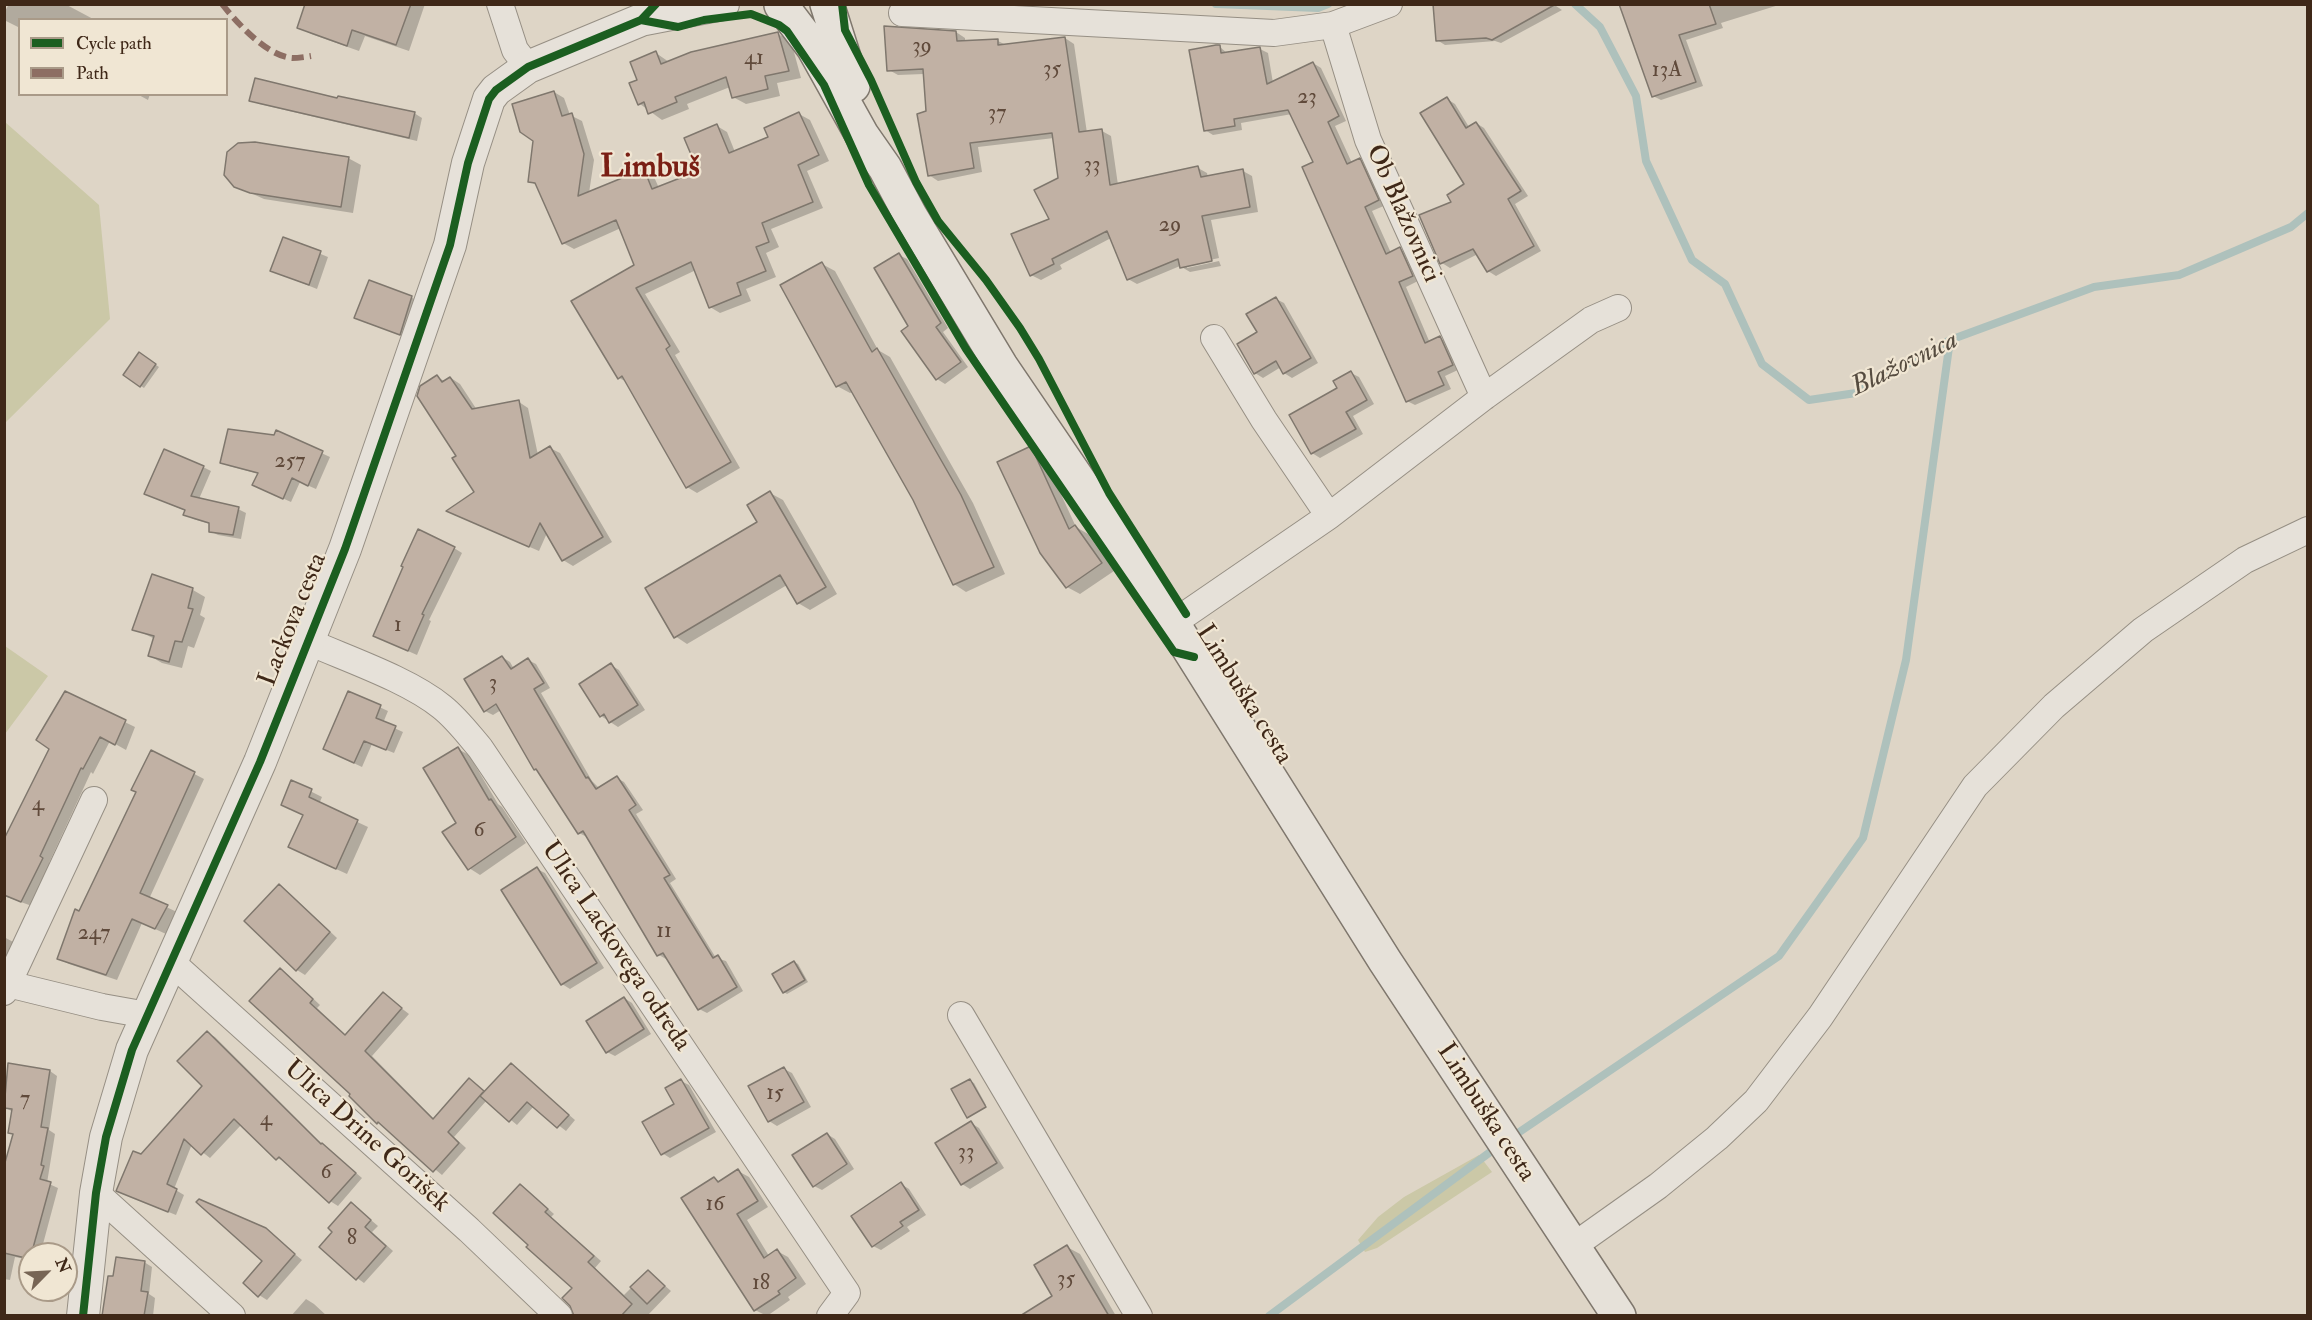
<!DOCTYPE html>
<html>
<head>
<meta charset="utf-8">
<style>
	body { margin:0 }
	#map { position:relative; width:2312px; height:1320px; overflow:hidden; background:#ded5c6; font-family:"IM FELL Double Pica",serif }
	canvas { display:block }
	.frame { position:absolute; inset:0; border:6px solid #3f2818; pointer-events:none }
	.legend { position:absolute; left:18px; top:18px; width:210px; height:78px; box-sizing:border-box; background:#f0e6d3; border:2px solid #a99a88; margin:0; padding:8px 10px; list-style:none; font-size:18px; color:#3f2818 }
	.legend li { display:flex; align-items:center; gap:12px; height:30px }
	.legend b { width:30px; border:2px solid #a99a88 }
	.north { position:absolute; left:18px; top:1242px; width:60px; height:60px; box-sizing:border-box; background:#f0e6d3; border:2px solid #a99a88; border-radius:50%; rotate:66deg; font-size:16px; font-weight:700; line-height:24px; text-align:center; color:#3f2818 }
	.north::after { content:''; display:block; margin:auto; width:21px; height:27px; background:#776555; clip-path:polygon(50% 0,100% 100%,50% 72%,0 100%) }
</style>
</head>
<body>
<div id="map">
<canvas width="2312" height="1320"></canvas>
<div class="frame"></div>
<ul class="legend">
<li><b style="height:8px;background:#1b5e20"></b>Cycle path</li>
<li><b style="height:8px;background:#8d6e63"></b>Path</li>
</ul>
<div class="north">N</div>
</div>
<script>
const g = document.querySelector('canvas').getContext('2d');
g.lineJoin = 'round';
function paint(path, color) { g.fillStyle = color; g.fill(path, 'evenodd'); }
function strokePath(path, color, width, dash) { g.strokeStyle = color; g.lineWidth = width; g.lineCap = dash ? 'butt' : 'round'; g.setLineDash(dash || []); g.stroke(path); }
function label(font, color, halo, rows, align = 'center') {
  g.font = font + ' "IM FELL Double Pica",serif'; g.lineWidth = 4.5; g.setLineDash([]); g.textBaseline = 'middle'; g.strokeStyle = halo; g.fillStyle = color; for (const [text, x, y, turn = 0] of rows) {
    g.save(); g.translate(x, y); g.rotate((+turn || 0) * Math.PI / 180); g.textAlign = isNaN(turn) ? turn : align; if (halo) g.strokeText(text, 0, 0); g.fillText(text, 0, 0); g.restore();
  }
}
paint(new Path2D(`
	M 5,122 L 99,205 L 110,319 L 5,423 Z
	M 5,646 L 48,676 L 5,734 Z
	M 1479,1155 L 1492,1172 L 1377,1248 L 1365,1252 L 1358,1240 L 1378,1217 L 1404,1197 Z`), '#cbc8a7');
paint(new Path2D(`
	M 9,4 L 65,4 L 95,20 L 20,20 L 20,28 L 4,20 L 4,13 Z
	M 350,4 L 425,4 L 409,51 L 365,36 L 359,51 L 311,34 L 299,27 Z
	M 1553,4 L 1562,10 L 1501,43 L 1495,41 L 1445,45 L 1437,40 Z
	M 1620,4 L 1782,4 L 1721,23 L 1723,28 L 1686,40 L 1703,86 L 1661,100 L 1653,96 Z
	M 956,32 L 965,38 L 965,42 L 998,41 L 1006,45 L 1065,38 L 1074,44 L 1087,133 L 1102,131 L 1111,136 L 1118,185 L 1198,168 L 1207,173 L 1208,177 L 1243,171 L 1252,176 L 1258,212 L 1211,220 L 1219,258 L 1187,265 L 1187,268 L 1219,261 L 1221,266 L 1190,272 L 1180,266 L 1137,284 L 1128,279 L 1111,238 L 1060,265 L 1062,269 L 1041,280 L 1031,275 L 1051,219 L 1060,179 L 1054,138 L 978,147 L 982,172 L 938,181 L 929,175 L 924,74 L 898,75 L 889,70 Z
	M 778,34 L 791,41 L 801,78 L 777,83 L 780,96 L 746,104 L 733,97 L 730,87 L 687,104 L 689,109 L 662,120 L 640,104 L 639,80 L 656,53 L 669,62 Z
	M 1220,47 L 1228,54 L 1260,49 L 1268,53 L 1273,83 L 1313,63 L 1321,68 L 1346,121 L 1335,126 L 1352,163 L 1360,160 L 1368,164 L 1386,205 L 1372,211 L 1391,253 L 1400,249 L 1408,254 L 1420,280 L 1406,287 L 1430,343 L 1440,338 L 1448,343 L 1460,369 L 1445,376 L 1451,389 L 1415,405 L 1407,401 L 1315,163 L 1292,114 L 1241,123 L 1242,130 L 1213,135 L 1205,130 Z
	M 554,92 L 564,98 L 570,115 L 582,121 L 594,160 L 589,193 L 644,171 L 654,177 L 659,188 L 700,172 L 717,126 L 727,132 L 735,152 L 769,138 L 799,114 L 810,120 L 829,161 L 807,171 L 823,208 L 771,229 L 779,247 L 766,253 L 776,277 L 746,289 L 751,301 L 720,313 L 710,307 L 696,270 L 645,294 L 680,352 L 675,355 L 740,468 L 697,493 L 687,487 L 627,382 L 619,378 L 636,266 L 621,228 L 574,249 L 563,243 L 538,186 L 529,181 Z
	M 137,94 L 150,94 L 148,100 Z
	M 1447,99 L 1455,104 L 1469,127 L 1476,123 L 1484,128 L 1528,196 L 1515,204 L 1541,251 L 1496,276 L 1488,271 L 1478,254 L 1450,268 L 1442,263 L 1454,203 L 1466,185 Z
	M 251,100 L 339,100 L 414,113 L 422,118 L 417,141 L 259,104 Z
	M 348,158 L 361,165 L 353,213 L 264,199 L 235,186 Z
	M 284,239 L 328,257 L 317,289 L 272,271 Z
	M 899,255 L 907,259 L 948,328 L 943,332 L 968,367 L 945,384 L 937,379 L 903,331 L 910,326 Z
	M 822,264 L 835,271 L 878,350 L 890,357 L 973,503 L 1005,574 L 966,592 L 954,584 L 915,499 L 853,392 L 850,393 L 837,386 Z
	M 411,297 L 419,302 L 408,338 L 364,322 Z
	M 1276,299 L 1284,303 L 1318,363 L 1292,378 L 1284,373 L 1281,367 L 1263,378 L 1255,373 L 1259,333 Z
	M 143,356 L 159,367 L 144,388 L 141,386 Z
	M 1351,373 L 1359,377 L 1374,404 L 1353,416 L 1363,434 L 1320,458 L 1312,453 L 1339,389 Z
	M 437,377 L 446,382 L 451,378 L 460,384 L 477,410 L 519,402 L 528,408 L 538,455 L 550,448 L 560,453 L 612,542 L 573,566 L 563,560 L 547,533 L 539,551 L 458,516 L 476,493 L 458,456 Z
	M 276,432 L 330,457 L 316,489 L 300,482 L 291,502 L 262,489 L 259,474 L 229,466 L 222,462 L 275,436 Z
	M 1031,448 L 1043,455 L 1076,527 L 1088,534 L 1114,571 L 1080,594 L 1067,587 Z
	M 203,467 L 211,471 L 199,499 L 238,509 L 246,513 L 241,539 L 218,535 L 210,531 L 210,524 L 193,519 L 185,514 L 186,511 L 154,498 Z
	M 770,493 L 783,500 L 837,594 L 810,610 L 798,603 L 787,585 L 687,644 L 675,636 L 759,523 Z
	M 454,548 L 462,553 L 429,620 L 431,621 L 417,655 L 383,640 Z
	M 153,576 L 193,590 L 205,597 L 200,615 L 205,618 L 194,648 L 188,646 L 182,668 L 162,663 L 150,656 L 155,639 L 134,629 Z
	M 502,657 L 510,662 L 514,669 L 528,660 L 536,664 L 550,688 L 541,693 L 592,781 L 600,789 L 617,778 L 624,782 L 643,810 L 636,814 L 676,879 L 670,883 L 716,958 L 726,961 L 743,991 L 707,1013 L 699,1009 L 668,958 L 666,959 L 659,955 L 587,837 L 579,833 L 539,771 L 535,769 L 501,710 L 493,715 L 485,711 Z
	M 611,665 L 619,670 L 645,710 L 618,727 L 601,716 Z
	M 65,693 L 135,727 L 126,750 L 110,741 L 93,774 L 91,772 L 49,863 L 52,865 L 32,906 L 4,896 L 4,842 L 51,748 Z
	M 349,693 L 388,711 L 383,723 L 403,732 L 394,753 L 372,744 L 362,767 L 332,753 Z
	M 458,749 L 469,755 L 498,804 L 502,807 L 526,843 L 480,875 L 469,868 L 458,823 Z
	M 152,752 L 204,779 L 149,899 L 177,912 L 166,934 L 142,923 L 117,980 L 69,964 L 59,959 L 138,792 Z
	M 292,782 L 322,797 L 319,804 L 368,827 L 347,874 L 301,853 L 304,815 Z
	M 537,869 L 545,873 L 604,968 L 570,989 L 562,984 Z
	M 279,886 L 287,891 L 337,938 L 305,975 L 297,970 L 246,921 Z
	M 4,937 L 15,943 L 4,962 Z
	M 794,962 L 798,964 L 808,982 L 787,994 L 784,992 Z
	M 280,970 L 288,975 L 320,1005 L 317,1008 L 347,1036 L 383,994 L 409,1014 L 372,1056 L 435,1120 L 469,1080 L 486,1092 L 511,1065 L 575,1120 L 566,1131 L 534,1106 L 517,1125 L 487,1100 L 454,1137 L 466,1148 L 442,1175 L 378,1122 L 351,1096 L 352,1094 Z
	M 624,998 L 632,1003 L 651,1034 L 615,1056 L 607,1052 Z
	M 207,1033 L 215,1037 L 324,1146 L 362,1178 L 338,1206 L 330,1201 L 286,1162 L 277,1158 L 242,1124 L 210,1158 L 192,1144 L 174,1189 L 184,1195 L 176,1215 L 126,1195 L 142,1156 L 204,1086 Z
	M 9,1065 L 50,1071 L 57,1076 L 49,1130 L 55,1134 L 47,1183 L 58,1188 L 43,1244 L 45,1245 L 43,1254 L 30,1254 L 30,1260 L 15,1257 L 10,1280 L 4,1279 L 4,1172 L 14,1135 L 13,1112 L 4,1107 Z
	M 784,1069 L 792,1073 L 811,1107 L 777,1126 L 769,1121 Z
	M 681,1081 L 689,1085 L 716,1132 L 670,1158 L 662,1153 Z
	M 970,1081 L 974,1083 L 986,1105 L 968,1115 Z
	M 971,1123 L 979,1128 L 1004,1168 L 970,1189 L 962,1184 L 937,1144 Z
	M 827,1134 L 835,1139 L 854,1169 L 822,1190 L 814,1186 Z
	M 738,1171 L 749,1177 L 768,1207 L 747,1220 L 769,1256 L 777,1251 L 788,1257 L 806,1284 L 788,1297 L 790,1300 L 767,1316 L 755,1310 L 714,1179 L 721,1182 Z
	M 901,1184 L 909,1189 L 926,1215 L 907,1227 L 910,1231 L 881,1250 L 873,1246 Z
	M 521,1185 L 554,1214 L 551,1217 L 601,1261 L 595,1268 L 624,1295 L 648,1271 L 671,1291 L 647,1316 L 578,1316 L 574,1287 Z
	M 352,1204 L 378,1226 L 372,1232 L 393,1251 L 364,1283 L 357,1278 L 334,1232 Z
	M 265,1230 L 302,1260 L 267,1300 L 259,1295 L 265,1261 Z
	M 1067,1247 L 1080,1254 L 1116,1316 L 1024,1316 L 1054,1297 Z
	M 144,1262 L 152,1267 L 149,1294 L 155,1298 L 153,1316 L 104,1316 L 115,1278 Z
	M 306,1299 L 314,1304 L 327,1316 L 291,1316 Z`), '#0003');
strokePath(new Path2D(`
	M 1216,4 L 1318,8 L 1328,4
	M 1575,4 L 1600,27 L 1636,96 L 1646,161 L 1692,260 L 1725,284 L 1762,364 L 1809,400 L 1856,393 L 1950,340 L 2094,287 L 2179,275 L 2291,227 L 2308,213
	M 1512,1137 L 1779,956 L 1863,838 L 1906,660 L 1950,340
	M 1269,1316 L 1497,1147`), '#aec1bc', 8);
const building = new Path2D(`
	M 305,4 L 411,4 L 396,45 L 352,30 L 347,46 L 297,28 Z
	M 1433,4 L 1556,4 L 1492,40 L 1486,38 L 1436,41 Z
	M 1619,4 L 1709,4 L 1716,24 L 1679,35 L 1696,82 L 1652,97 Z
	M 884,26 L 956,31 L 957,41 L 998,39 L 998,45 L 1065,37 L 1079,132 L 1102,129 L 1110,185 L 1198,166 L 1201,177 L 1243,169 L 1250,207 L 1202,216 L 1212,261 L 1180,268 L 1178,259 L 1127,280 L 1107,231 L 1052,259 L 1054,264 L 1030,276 L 1011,234 L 1049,219 L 1034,190 L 1058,178 L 1052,133 L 970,143 L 974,168 L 928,176 L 917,114 L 926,111 L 923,69 L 887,71 Z
	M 778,32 L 789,71 L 765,76 L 768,89 L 732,98 L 726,77 L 675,97 L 677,102 L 648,114 L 644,102 L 638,105 L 629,83 L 637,80 L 630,62 L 656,51 L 661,64 L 691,52 Z
	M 1216,45 L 1220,45 L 1221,53 L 1260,47 L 1267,84 L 1313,62 L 1339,116 L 1328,122 L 1347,164 L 1360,158 L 1379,200 L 1365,207 L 1386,254 L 1400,247 L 1413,276 L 1399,282 L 1425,343 L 1440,336 L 1453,365 L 1438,372 L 1444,385 L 1406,402 L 1302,167 L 1313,162 L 1288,110 L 1234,119 L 1235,126 L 1204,131 L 1189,50 Z
	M 255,78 L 337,98 L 338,96 L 415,112 L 409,138 L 249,101 Z
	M 554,91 L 562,116 L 572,113 L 584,154 L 578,196 L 644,169 L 652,189 L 698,171 L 684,138 L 717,124 L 729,153 L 768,137 L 764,128 L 799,112 L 819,155 L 798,165 L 813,202 L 762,223 L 769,242 L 756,247 L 766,271 L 737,283 L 741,295 L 709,308 L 691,262 L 636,288 L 670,346 L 666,349 L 731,462 L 686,488 L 622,376 L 618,379 L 571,301 L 634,265 L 616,220 L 562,244 L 535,183 L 528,182 L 533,141 L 520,132 L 512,104 Z
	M 1447,97 L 1466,128 L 1476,122 L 1521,191 L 1508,199 L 1534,246 L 1487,272 L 1473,249 L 1440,264 L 1419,215 L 1451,202 L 1447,195 L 1464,184 L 1420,113 Z
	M 255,142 L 349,157 L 341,207 L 250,193 L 234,187 L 224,175 L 227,152 L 238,143 Z
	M 283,237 L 321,251 L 309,285 L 270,271 Z
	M 899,253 L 941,323 L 936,327 L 961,362 L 936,380 L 901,331 L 908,326 L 874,268 Z
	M 822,262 L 872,352 L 877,348 L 961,495 L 994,567 L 953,585 L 913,500 L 846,382 L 836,387 L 780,285 Z
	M 369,280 L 412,296 L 400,335 L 354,318 Z
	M 1276,297 L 1311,358 L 1283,374 L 1276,361 L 1254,374 L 1237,344 L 1257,332 L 1246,314 Z
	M 139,352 L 156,364 L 140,387 L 123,375 Z
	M 1351,371 L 1367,400 L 1346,412 L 1356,429 L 1311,454 L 1289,415 L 1337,388 L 1333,381 Z
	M 437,375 L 442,382 L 450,377 L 472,409 L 519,400 L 530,458 L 550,446 L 603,537 L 562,561 L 540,523 L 529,547 L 446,511 L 474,492 L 452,458 L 456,456 L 417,396 L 420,386 Z
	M 228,429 L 274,435 L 276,430 L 323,451 L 308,486 L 292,478 L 283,499 L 252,485 L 258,473 L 220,463 Z
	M 1031,446 L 1069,529 L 1075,525 L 1102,563 L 1066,588 L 1040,553 L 997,462 Z
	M 164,449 L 204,466 L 191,496 L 239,507 L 233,535 L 209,532 L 209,523 L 183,515 L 185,510 L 144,494 Z
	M 770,491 L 826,587 L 797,604 L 780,575 L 674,638 L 645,588 L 757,522 L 747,505 Z
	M 418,529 L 455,547 L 422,614 L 424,615 L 408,651 L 373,636 L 403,567 L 401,566 Z
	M 152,574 L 193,588 L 188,608 L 193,609 L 182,642 L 175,641 L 169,662 L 148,656 L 154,636 L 132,630 Z
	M 502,656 L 511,669 L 528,658 L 544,683 L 534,689 L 586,778 L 588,777 L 596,789 L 617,776 L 636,805 L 629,810 L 670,875 L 664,878 L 713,958 L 718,955 L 737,987 L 698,1010 L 663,953 L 657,956 L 583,831 L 578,834 L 536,769 L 534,770 L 496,704 L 484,712 L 464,679 Z
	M 611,663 L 638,705 L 609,723 L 604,714 L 600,717 L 579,684 Z
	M 65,691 L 126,720 L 115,745 L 100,737 L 83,769 L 81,768 L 40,856 L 43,858 L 21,902 L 4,895 L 4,839 L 49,749 L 36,740 Z
	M 348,691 L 381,705 L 376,718 L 396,726 L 386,750 L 364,741 L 354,763 L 323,749 Z
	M 458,747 L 489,800 L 491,799 L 516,837 L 468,870 L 442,832 L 456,823 L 423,768 Z
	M 151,750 L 195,772 L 140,893 L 168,905 L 155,929 L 132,919 L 106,975 L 57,959 L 75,909 L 79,911 L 136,792 L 131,790 Z
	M 291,780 L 312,789 L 309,797 L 358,820 L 336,869 L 288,847 L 303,815 L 281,805 Z
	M 537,867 L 597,963 L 561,985 L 501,890 Z
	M 279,884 L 330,932 L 296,971 L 244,921 Z
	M 794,961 L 805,980 L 783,993 L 772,974 Z
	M 280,968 L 313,999 L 310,1003 L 345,1035 L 383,992 L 402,1008 L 365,1051 L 433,1119 L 469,1078 L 484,1091 L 448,1132 L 459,1143 L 433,1172 L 378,1122 L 377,1124 L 349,1096 L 350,1094 L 249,1001 Z
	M 624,997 L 644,1029 L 606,1053 L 586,1021 Z
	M 207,1031 L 321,1144 L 322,1143 L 356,1173 L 329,1203 L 279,1157 L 276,1160 L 234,1119 L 201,1155 L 184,1139 L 167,1184 L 177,1189 L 168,1212 L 116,1191 L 133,1151 L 141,1154 L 202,1086 L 177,1061 Z
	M 8,1063 L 50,1070 L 41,1127 L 48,1128 L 41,1165 L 44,1166 L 40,1179 L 51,1182 L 30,1259 L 4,1253 L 4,1166 L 13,1134 L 8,1133 L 12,1109 L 4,1108 Z
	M 511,1063 L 569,1115 L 557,1128 L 527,1102 L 509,1122 L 480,1096 Z
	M 784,1067 L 804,1102 L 768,1122 L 748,1086 Z
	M 681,1079 L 709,1128 L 661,1155 L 642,1122 L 674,1104 L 665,1088 Z
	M 970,1079 L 986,1107 L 967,1118 L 951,1089 Z
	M 971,1121 L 997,1163 L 961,1185 L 935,1143 Z
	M 827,1133 L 847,1164 L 813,1187 L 792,1155 Z
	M 738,1169 L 758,1201 L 737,1214 L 764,1258 L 777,1249 L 796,1278 L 778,1291 L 780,1294 L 754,1311 L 681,1198 L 714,1177 L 718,1182 Z
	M 901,1182 L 919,1210 L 900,1222 L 903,1226 L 872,1247 L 851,1216 Z
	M 520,1184 L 548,1209 L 545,1212 L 594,1256 L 588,1262 L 632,1304 L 621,1316 L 574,1316 L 570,1306 L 562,1298 L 572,1288 L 526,1247 L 528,1245 L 493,1213 Z
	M 199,1199 L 266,1228 L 295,1254 L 258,1297 L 243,1283 L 262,1261 L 196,1202 Z
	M 351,1202 L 371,1220 L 365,1227 L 386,1246 L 356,1280 L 319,1247 L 332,1232 L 328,1228 Z
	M 1067,1245 L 1109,1316 L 1020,1316 L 1052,1296 L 1034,1265 Z
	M 116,1257 L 145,1261 L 141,1291 L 148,1292 L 144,1316 L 102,1316 L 108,1276 L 113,1276 Z
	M 648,1270 L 665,1286 L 647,1304 L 630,1287 Z`);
paint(building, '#c1b1a4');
strokePath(building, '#7f776d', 1.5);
const minor = new Path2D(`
	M 500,4 L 515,50 L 528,67
	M 902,13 L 1274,33 L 1333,25 L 1389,4
	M 1333,25 L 1368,140 L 1484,397
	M 1214,338 L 1264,420 L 1329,516
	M 1173,623 L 1329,516 L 1484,397 L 1591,320 L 1618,308
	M 309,642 C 350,660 409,680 442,707 C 457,719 468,734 480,748 L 847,1293 L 830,1316
	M 170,961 L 469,1230 L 559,1316
	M 4,983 L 102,1007 L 147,1015
	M 4,992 L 94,800
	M 961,1015 L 1139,1316
	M 96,1193 L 232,1316
	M 1572,1247 L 1658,1186 L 1717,1138 L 1756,1101 L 1820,1017 L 1975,786 L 2054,706 L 2143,630 L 2245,560 L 2308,530`);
const tertiary = new Path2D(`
	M 645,19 L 723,4
	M 83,1316 L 96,1193 L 106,1137 L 132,1050 L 260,762 L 345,549 L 450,245 L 468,163 L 489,99 L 496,90 L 528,67 L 641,20 L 667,4`);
const secondary = new Path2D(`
	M 827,4 L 853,86
	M 781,5 L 813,47 L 862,135 L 885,168 L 910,215 L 1001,366 L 1135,563 L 1385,961 L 1619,1316`);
strokePath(minor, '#968f84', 28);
strokePath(tertiary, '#968f84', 34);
strokePath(secondary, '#7f776d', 36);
strokePath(minor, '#e6e1d9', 26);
strokePath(tertiary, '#e6e1d9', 32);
strokePath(secondary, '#e6e1d9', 33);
strokePath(new Path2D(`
	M 222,4 C 237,23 267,56 292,58 C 298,58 305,57 311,56`), '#8d6e63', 6, [12, 6]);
strokePath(new Path2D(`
	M 842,4 L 845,30 L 871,80 L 916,182 L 938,221 L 986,280 L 1020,328 L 1039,359 L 1109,493 L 1186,614
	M 641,20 L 678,27 L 704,20 L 751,14 L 779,25 L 787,31 L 824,85 L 869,185 L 966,349 L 1174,652 L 1194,657
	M 83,1316 L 96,1193 L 106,1137 L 132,1050 L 260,762 L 345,549 L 450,245 L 468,163 L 489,99 L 496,90 L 528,67 L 641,20 L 656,4`), '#1b5e20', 8);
label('22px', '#604a3b', null, [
	["39",922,47],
	["41",754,59],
	["35",1052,70],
	["13A",1667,71],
	["23",1307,98],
	["37",997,114],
	["33",1092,166],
	["29",1170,226],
	["257",290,462],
	["1",398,626],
	["3",493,684],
	["4",38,805],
	["6",479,831],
	["11",664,932],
	["247",94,934],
	["15",775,1094],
	["7",25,1100],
	["4",266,1120],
	["33",966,1153],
	["6",326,1173],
	["16",715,1205],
	["8",352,1239],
	["35",1066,1280],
	["18",761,1284]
]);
label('26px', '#3f2818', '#f0e6d3', [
	["Ob Blažovnici",1402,214,66],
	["Lackova cesta",294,620,-68],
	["Limbuška cesta",1243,695,58],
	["Ulica Lackovega odreda",615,947,56],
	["Limbuška cesta",1485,1113,57],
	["Ulica Drine Gorišek",366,1137,42]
]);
label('italic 27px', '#564c40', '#f0e6d3', [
	["Blažovnica",1905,365,-26]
]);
label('bold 32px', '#7a1f14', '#f0e6d3', [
	["Limbuš",650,169]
]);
</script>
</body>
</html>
